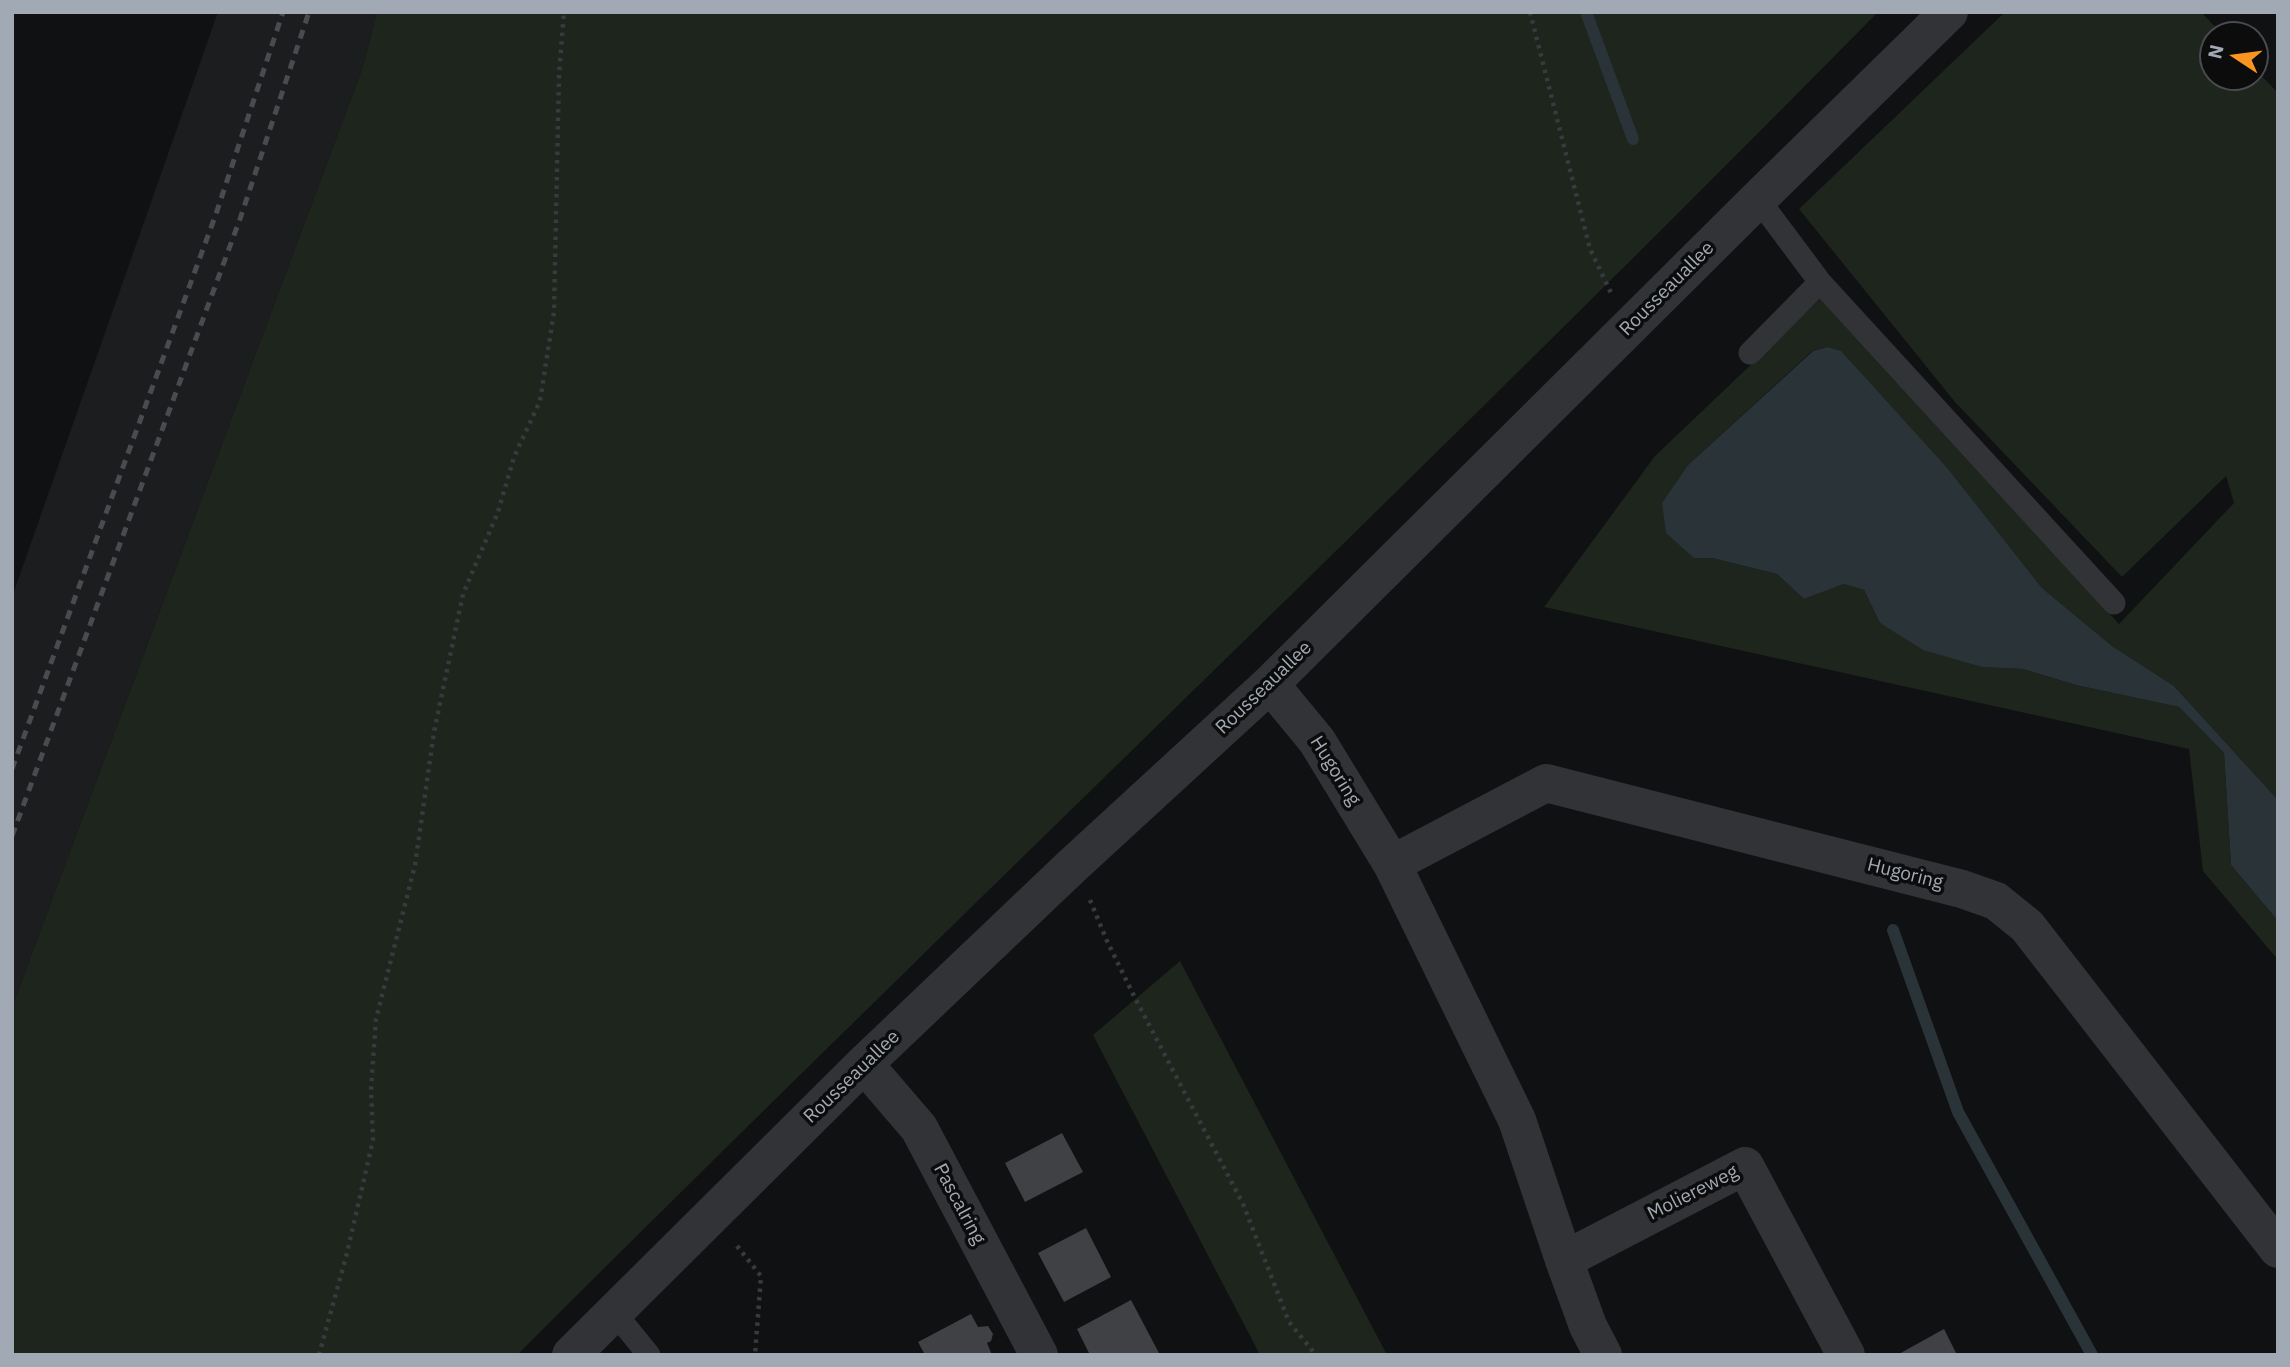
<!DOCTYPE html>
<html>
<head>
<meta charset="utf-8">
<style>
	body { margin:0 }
	#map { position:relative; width:2290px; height:1367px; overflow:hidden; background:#101112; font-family:"IBM Plex Sans",sans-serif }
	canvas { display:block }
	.frame { position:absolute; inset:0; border:14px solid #a1a9b4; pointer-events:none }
	.north { position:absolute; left:2199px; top:21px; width:70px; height:70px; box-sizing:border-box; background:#0c0c0d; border:2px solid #484b50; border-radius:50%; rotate:283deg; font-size:19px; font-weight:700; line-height:28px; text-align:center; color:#a1a9b4 }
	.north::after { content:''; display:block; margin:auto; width:24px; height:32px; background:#fb9420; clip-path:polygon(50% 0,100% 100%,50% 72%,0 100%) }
</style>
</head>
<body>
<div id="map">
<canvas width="2290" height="1367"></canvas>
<div class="frame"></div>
<div class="north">N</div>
</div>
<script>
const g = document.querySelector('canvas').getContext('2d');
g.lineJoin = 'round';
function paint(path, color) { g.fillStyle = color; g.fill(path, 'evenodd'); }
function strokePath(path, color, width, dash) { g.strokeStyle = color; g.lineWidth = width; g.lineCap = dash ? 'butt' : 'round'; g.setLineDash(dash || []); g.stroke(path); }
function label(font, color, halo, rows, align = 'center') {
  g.font = font + ' "IBM Plex Sans",sans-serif'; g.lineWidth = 7; g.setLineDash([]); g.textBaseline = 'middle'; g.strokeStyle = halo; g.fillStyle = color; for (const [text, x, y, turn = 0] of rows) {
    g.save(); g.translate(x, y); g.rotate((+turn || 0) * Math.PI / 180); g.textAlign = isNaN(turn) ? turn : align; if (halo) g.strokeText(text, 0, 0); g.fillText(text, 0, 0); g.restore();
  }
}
paint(new Path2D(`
	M 218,12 L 377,12 L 362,69 L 12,1007 L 12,597 Z`), '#1c1d1f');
paint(new Path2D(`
	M 377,12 L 1878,12 C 1431,466 968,905 517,1355 L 12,1355 L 12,1007 L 362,69 Z
	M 2005,12 L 2201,12 L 2223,35 L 2213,35 L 2213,77 L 2255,77 L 2255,69 L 2278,93 L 2278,800 L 2174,686 L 2112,646 L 2042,588 L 1949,470 L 1827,347 L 1812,351 L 1688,465 L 1662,504 L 1694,558 L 1712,558 L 1777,574 L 1804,599 L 1844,584 L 1864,590 L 1880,623 L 1982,667 L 2023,669 L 2076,685 L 2179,707 L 2224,753 L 2231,865 L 2278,921 L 2278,960 L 2203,871 L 2189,749 L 1544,607 L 1655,456 L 1821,298 L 2119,624 L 2234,503 L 2226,476 L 2122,577 L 1955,402 L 1799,209 Z
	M 1180,961 L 1387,1355 L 1260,1355 L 1093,1035 Z`), '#1d251d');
paint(new Path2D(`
	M 1827,347 L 1841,351 L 1949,470 L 2042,588 L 2112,646 L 2174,686 L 2278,800 L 2278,921 L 2231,865 L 2224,753 L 2179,707 L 2076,685 L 2023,669 L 1982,667 L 1923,650 L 1880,623 L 1864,590 L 1844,584 L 1804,599 L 1777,574 L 1712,558 L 1694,558 L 1666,533 L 1662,503 L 1688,465 L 1813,351 Z`), '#293338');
strokePath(new Path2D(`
	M 1586,12 L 1633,139
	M 1893,930 L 1958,1112 L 2092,1355`), '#293338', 12);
paint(new Path2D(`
	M 1062,1133 L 1083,1172 L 1025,1202 L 1005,1163 Z
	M 1086,1228 L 1111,1277 L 1064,1302 L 1038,1253 Z
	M 1131,1300 L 1160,1355 L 1090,1355 L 1077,1329 Z
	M 971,1314 L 978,1327 L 988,1326 L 993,1334 L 991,1341 L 987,1343 L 992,1355 L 925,1355 L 918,1342 Z
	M 1944,1329 L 1957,1355 L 1897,1355 Z`), '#3f4145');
strokePath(new Path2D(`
	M 1530,12 L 1590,249 L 1611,293
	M 1090,900 L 1107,941 L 1135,998 L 1243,1204 L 1289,1322 L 1316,1355
	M 737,1246 L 761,1276 L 755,1355
	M 319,1355 L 347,1253 L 373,1140 L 371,1089 L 376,1019 L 415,865 L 434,732 L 463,594 L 498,512 L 514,457 L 540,401 L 554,312 L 559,75 L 564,12`), '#373a3e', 4.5, [3.5, 5]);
strokePath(new Path2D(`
	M 1758,199 L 1820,282 L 2114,603
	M 1750,353 L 1820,282
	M 614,1312 L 649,1355`), '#313337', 23);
strokePath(new Path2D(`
	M 1270,684 L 1317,741 L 1392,864 L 1517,1120 L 1564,1260 L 1588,1326 L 1603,1355
	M 1392,864 L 1546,783 L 1962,889 L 1996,901 L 2027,926 L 2278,1249
	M 864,1064 L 919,1128 L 1039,1355
	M 1564,1260 L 1745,1166 L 1846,1355
	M 571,1355 L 864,1064 L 1072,866 L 1270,684 L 1758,199 L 1949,12`), '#313337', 38);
strokePath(new Path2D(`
	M 12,769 L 216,214 L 283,12
	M 12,836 L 240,219 L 309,12`), '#484b50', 5, [9, 7]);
label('19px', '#a1a9b4', '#0c0c0d', [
	["Rousseauallee",1667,289,-45],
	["Rousseauallee",1264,688,-44],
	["Hugoring",1335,771,58],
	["Hugoring",1905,874,14],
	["Rousseauallee",852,1077,-44],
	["Moliereweg",1693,1193,-27],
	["Pascalring",959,1204,62]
]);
</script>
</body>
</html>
